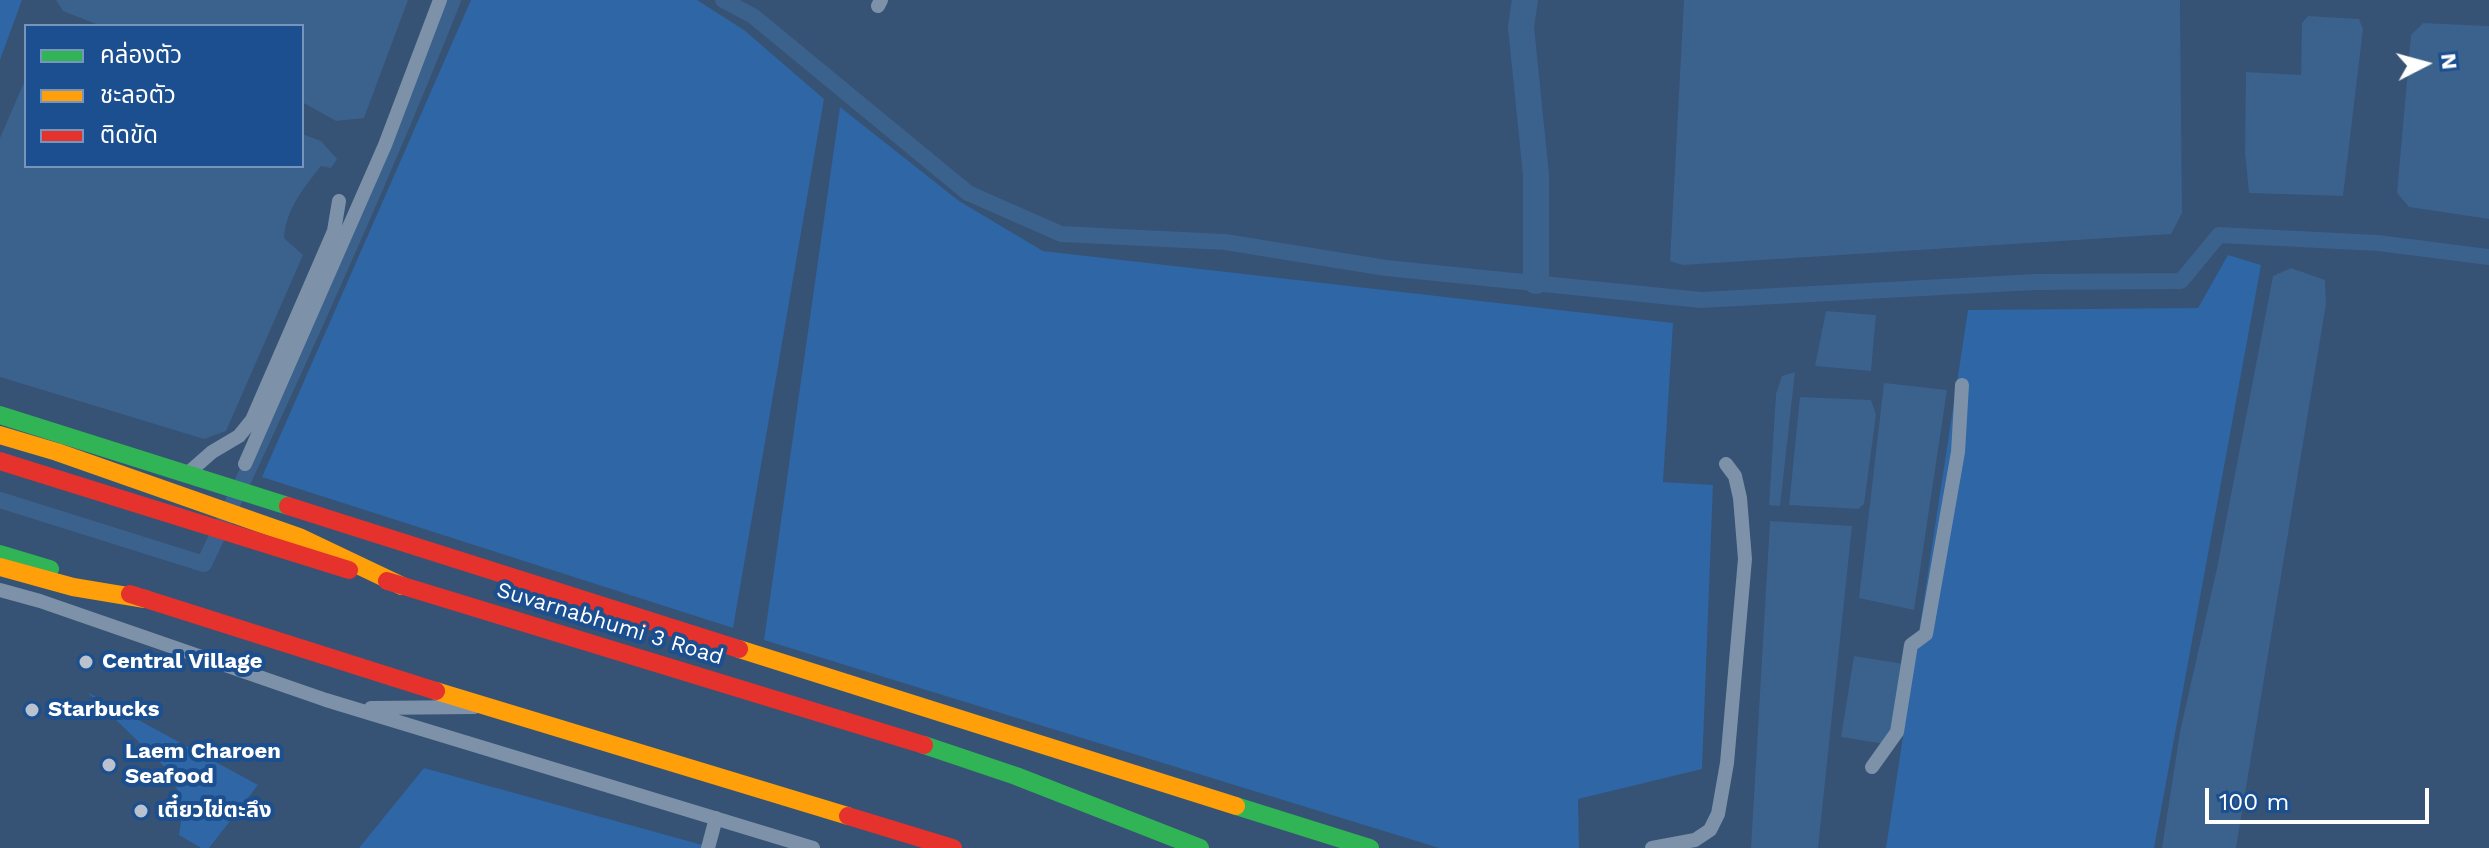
<!DOCTYPE html>
<html>
<head>
<meta charset="utf-8">
<style>
	body { margin:0 }
	#map { position:relative; width:2489px; height:848px; overflow:hidden; background:#365274; font-family:"Work Sans","Noto Sans Thai",sans-serif }
	canvas { display:block }
	.legend { position:absolute; left:24px; top:24px; width:280px; height:144px; box-sizing:border-box; background:#1b4f8f; border:2px solid #7695bc; margin:0; padding:10px 14px; list-style:none; font-size:24px; color:#fff }
	.legend li { display:flex; align-items:center; gap:16px; height:40px }
	.legend b { width:40px; border:2px solid #7695bc }
	.north { position:absolute; left:2385px; top:24px; width:80px; height:80px; -webkit-text-stroke:6px #1b4f8f; paint-order:stroke; rotate:84deg; font-size:22px; font-weight:700; line-height:32px; text-align:center; color:#fff }
	.north::after { content:''; display:block; margin:auto; width:28px; height:36px; background:#fff; clip-path:polygon(50% 0,100% 100%,50% 72%,0 100%) }
	.scale { position:absolute; left:2205px; top:788px; width:224px; height:36px; box-sizing:border-box; border:4px solid #fff; border-top:0; padding-left:10px; font-size:24px; line-height:28px; white-space:nowrap; color:#fff; -webkit-text-stroke:6px #1b4f8f; paint-order:stroke }
</style>
</head>
<body>
<div id="map">
<canvas width="2489" height="848"></canvas>
<ul class="legend">
<li><b style="height:10px;background:#30b455"></b>คล่องตัว</li>
<li><b style="height:10px;background:#ff9f0a"></b>ชะลอตัว</li>
<li><b style="height:10px;background:#e5322d"></b>ติดขัด</li>
</ul>
<div class="north">N</div>
<div class="scale">100 m</div>
</div>
<script>
const g = document.querySelector('canvas').getContext('2d');
g.lineJoin = 'round';
function paint(path, color) { g.fillStyle = color; g.fill(path, 'evenodd'); }
function strokePath(path, color, width, dash) { g.strokeStyle = color; g.lineWidth = width; g.lineCap = dash ? 'butt' : 'round'; g.setLineDash(dash || []); g.stroke(path); }
function label(font, color, halo, rows, align = 'center') {
  g.font = font + ' "Work Sans","Noto Sans Thai",sans-serif'; g.lineWidth = 8; g.setLineDash([]); g.textBaseline = 'middle'; g.strokeStyle = halo; g.fillStyle = color; for (const [text, x, y, turn = 0] of rows) {
    g.save(); g.translate(x, y); g.rotate((+turn || 0) * Math.PI / 180); g.textAlign = isNaN(turn) ? turn : align; if (halo) g.strokeText(text, 0, 0); g.fillText(text, 0, 0); g.restore();
  }
}
paint(new Path2D(`
	M 0,0 L 22,0 L 0,60 Z
	M 471,0 L 697,0 L 744,30 L 824,99 L 733,628 L 262,477 Z
	M 840,107 L 959,201 L 1043,251 L 1673,323 L 1663,482 L 1713,485 L 1702,769 L 1578,799 L 1579,848 L 1439,848 L 764,640 Z
	M 2228,255 L 2261,265 L 2154,848 L 1886,848 L 1968,310 L 2198,308 Z
	M 87,692 L 258,785 L 209,848 L 201,848 L 179,835 L 182,815 L 174,776 Z
	M 424,768 L 706,846 L 705,848 L 359,848 Z`), '#2f66a5');
paint(new Path2D(`
	M 56,0 L 408,0 L 364,118 L 336,121 L 302,102 L 302,26 L 101,26 L 63,11 Z
	M 1684,0 L 2180,0 L 2182,213 L 2171,234 L 1683,265 L 1670,261 Z
	M 2308,16 L 2359,19 L 2363,29 L 2343,196 L 2249,193 L 2245,152 L 2246,72 L 2301,75 L 2302,23 Z
	M 2423,23 L 2489,26 L 2489,219 L 2409,207 L 2397,193 L 2411,35 Z
	M 26,78 L 26,166 L 302,166 L 302,134 L 321,141 L 337,159 L 331,168 L 321,166 C 303,189 286,209 284,238 L 303,255 L 226,431 L 204,439 L 0,377 L 0,138 Z
	M 2291,268 L 2325,280 L 2326,304 L 2236,848 L 2162,848 L 2180,732 L 2217,568 L 2273,276 Z
	M 1826,311 L 1876,315 L 1871,371 L 1815,366 Z
	M 1795,372 L 1780,506 L 1769,505 L 1776,394 L 1782,376 Z
	M 1884,383 L 1947,390 L 1914,610 L 1859,598 Z
	M 1800,397 L 1871,400 L 1876,415 L 1864,504 L 1858,509 L 1789,505 Z
	M 1770,521 L 1852,526 L 1818,848 L 1751,848 Z
	M 1854,656 L 1904,664 L 1891,745 L 1841,737 Z`), '#3b618d');
strokePath(new Path2D(`
	M 723,0 L 753,16 L 968,193 L 1061,234 L 1225,242 L 1386,268 L 1701,300 L 2035,282 L 2181,281 L 2219,235 L 2378,243 L 2489,257
	M 0,500 L 204,564 C 292,378 377,191 453,0`), '#3b618d', 16);
strokePath(new Path2D(`
	M 1525,0 L 1521,27 L 1536,175 L 1536,281`), '#3b618d', 26);
strokePath(new Path2D(`
	M 878,6 L 881,0
	M 245,464 L 385,145 L 440,0
	M 187,474 L 212,452 L 239,436 L 252,420 L 334,231 L 339,201
	M 0,590 L 40,601 L 326,700 L 813,848
	M 371,708 L 474,707
	M 1872,767 L 1897,732 L 1911,645 L 1926,634 L 1958,452 L 1962,385
	M 708,848 L 716,818
	M 1652,848 L 1695,840 L 1710,830 L 1718,814 L 1727,763 L 1745,559 L 1740,498 L 1735,476 L 1726,464`), '#7d92a8', 14);
strokePath(new Path2D(`
	M 0,415 L 288,506
	M 0,554 L 50,569
	M 924,745 L 1016,776 L 1200,848
	M 1236,806 L 1370,848`), '#30b455', 18);
strokePath(new Path2D(`
	M 0,435 L 57,452 L 299,537 L 402,586
	M 0,567 L 73,587 L 145,599
	M 739,649 L 1236,806
	M 436,691 L 848,816`), '#ff9f0a', 18);
strokePath(new Path2D(`
	M 0,461 L 349,570
	M 288,506 L 739,649
	M 387,581 L 924,745
	M 130,594 L 436,691
	M 848,816 L 953,848`), '#e5322d', 18);
for (const [x, y, r, color] of [
	[86,662,8,"#b9c2ce"],
	[32,710,8,"#b9c2ce"],
	[109,765,8,"#b9c2ce"],
	[141,811,8,"#b9c2ce"]
]) { const dot = new Path2D(); dot.arc(x, y, r, 0, 2 * Math.PI); g.fillStyle = color; g.fill(dot); strokePath(dot, '#1b4f8f', 3); }
label('22px', '#fff', '#1b4f8f', [
	["Suvarnabhumi 3 Road",610,624,17]
]);
label('bold 22px', '#fff', '#1b4f8f', [
	["Central Village",102,662],
	["Starbucks",48,710],
	["Laem Charoen",125,752],
	["Seafood",125,777],
	["เตี๋ยวไข่ตะลึง",157,811]
], 'left');
</script>
</body>
</html>
